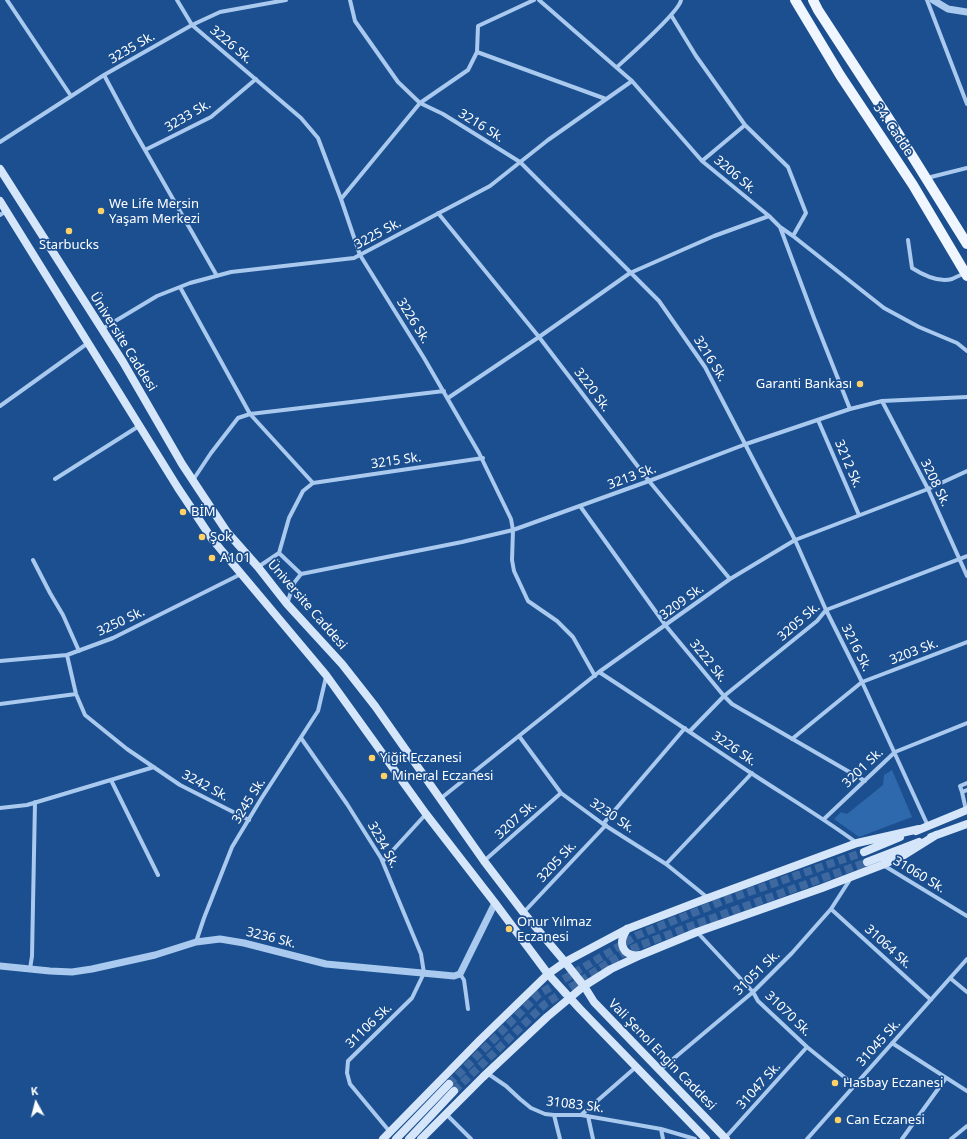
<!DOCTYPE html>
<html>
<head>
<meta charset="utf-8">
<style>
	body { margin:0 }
	#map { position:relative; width:967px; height:1139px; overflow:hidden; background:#1b4f8f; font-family:"Noto Sans",sans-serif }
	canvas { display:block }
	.north { position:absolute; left:16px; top:1083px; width:40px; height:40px; -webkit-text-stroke:3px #1b4f8f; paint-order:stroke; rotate:353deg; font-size:11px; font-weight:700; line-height:16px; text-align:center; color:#fff }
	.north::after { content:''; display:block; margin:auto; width:14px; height:18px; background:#fff; clip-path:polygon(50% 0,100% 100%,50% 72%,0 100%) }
</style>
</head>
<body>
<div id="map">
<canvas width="967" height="1139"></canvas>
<div class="north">K</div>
</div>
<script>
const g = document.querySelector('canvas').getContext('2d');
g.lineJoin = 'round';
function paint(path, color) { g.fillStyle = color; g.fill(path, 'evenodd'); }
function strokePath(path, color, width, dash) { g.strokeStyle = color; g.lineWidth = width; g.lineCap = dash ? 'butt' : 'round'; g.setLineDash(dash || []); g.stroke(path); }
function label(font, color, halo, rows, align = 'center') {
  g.font = font + ' "Noto Sans",sans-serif'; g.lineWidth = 3.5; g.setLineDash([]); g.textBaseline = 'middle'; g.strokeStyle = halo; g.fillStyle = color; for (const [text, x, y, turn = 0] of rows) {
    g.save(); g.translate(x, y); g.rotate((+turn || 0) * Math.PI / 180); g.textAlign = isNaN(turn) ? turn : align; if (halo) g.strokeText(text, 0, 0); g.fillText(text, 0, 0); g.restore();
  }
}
paint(new Path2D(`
	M 892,770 L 912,817 L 859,837 L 834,819 L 841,812 L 847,814 L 883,785 L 884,775 Z`), '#2e69ad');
strokePath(new Path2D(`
	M 449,1084 L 539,994 L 638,935 L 723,901 L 864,852
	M 454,1091 L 545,1004 L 625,952 L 641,945 L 699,923 L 867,862`), '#3d69a0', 8, [8, 4]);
strokePath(new Path2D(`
	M 7,0 L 71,96
	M 177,0 L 192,25 L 301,118 L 318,138 L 341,199 L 360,255 L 424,358 L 479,453 L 511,519 L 513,530 L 512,560 L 514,571 L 528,601 L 557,621 L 573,637 L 595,676
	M 350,0 L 355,21 L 398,82 L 420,103 L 443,114 L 520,162 L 659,301 L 705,367 L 795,540 L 826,610 L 862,682 L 928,826
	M 539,0 L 632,81 L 702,161 L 769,216 L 780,227 L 814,318 L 850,409
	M 927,0 L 967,104
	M 671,15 L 696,56 L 745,125
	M 477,52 L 478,26 L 534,0
	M 617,67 C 628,57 680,11 681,0
	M 104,75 L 133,129 L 217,276
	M 0,142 L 104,75 L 192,25 L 220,12 L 286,0
	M 145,150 L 211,117 L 256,79
	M 702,161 L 745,125 L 788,167 L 806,213 L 793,236
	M 927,178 L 967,168
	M 341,199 L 420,103 L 468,70 L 477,52 L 606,99
	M 438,213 L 539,337 L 649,481 L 730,579
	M 0,215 L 6,211
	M 780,227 L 793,236 L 884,308 L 919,327 L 957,343 L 967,351
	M 908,240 L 912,268 C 923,275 938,283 952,279 C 956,277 961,275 965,273
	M 180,287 L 250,414 L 313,483
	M 102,329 L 157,296 L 190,283 L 231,272 L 354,258 L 490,186 L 548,140 L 632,81
	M 448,398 L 539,337 L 630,273 L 714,236 L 769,216
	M 882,401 L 928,489 L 967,576
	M 0,406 L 88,343
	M 818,420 L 859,515
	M 55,479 L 139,426
	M 193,480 L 211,453 L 238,418 L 250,414 L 444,391
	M 313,483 L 483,458
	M 580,506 L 666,626 L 724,696 L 732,704 L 865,781
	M 279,553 L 301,574
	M 33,560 L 50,593 L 63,615 L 79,651
	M 258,567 L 279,553 L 289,518 L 303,491 L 313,483
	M 301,574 L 462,542 L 513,530 L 649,481 L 746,444 L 850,409 L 882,401 L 967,397
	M 287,604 L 294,583 L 301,574
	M 67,655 L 76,694 L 85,715 L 127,749 L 180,785 L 249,820
	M 0,661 L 67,655 L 113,638 L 241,574
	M 599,672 C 650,705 700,739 751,773 C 786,796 823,818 857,843
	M 0,704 L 76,694
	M 690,731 L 724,696 L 817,621 L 826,610 L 967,556
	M 519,736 L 561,793 L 603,824 L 666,864 L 708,898
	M 301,738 L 347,804 L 381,858 L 421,954 L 424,973 L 412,998 L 348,1061 L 347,1073 L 350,1084 L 390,1132
	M 792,739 L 862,682 L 967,642
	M 111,780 L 158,875
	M 962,792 L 960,786 L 967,783
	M 440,799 L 599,672 L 730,579 L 795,540 L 928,489 L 967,471
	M 0,808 L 27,805 L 154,767
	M 966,810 L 962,792 L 967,790
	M 824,819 L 895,752 L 967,723
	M 603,824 L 685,728
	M 383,861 L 426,814
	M 484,861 L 561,793
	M 666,864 L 752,773
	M 883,865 L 967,916
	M 831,909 L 931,1000
	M 524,912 L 606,825
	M 697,932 L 753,992 L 758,1001 L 807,1047 L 854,1085
	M 196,942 L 204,918 L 232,847 L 261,799 L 318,711 L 326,677
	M 30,969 L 32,956 L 35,802
	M 460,974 L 464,980 L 468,1009
	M 950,978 L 967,992
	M 892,1043 L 967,1091
	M 660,1070 L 753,992 L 792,953 L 831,909 L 851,878
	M 487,1073 L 506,1086 L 520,1099 L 531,1108 L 545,1114 L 554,1115 L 581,1115 L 661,1129 L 695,1139
	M 446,1114 L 471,1139
	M 554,1115 L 560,1139
	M 581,1115 L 636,1067
	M 588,1116 L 593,1139
	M 661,1129 L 663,1139
	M 725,1138 L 807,1047
	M 807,1139 L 967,959
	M 902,1139 L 946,1078
	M 951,1139 L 967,1126`), '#a9c9ee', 4);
strokePath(new Path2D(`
	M 933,0 L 948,9 L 967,12
	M 0,966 L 50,971 L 72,972 L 92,969 L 155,955 L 196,942 L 220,939 L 244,943 L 326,964 L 454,976 L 460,974 L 495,903`), '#a9c9ee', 7);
strokePath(new Path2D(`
	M 0,169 L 123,362 L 182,464 L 227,532 L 258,567 L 287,604 L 342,664 L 375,706 L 484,861 L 523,912 L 565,962 L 584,986 L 594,1002 L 726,1139
	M 0,201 L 178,488 L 212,539 L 326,675 L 426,814 L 495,903 L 548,974 L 580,1009 L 706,1139
	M 916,831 L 967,810
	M 931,837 L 967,824
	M 864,852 L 900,837
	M 867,862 L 919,842
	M 627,929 C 625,933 622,937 622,942 C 622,952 631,957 640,955
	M 383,1139 L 480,1040 L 548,974 L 565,962 L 627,929 L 700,901 L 857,843 L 919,829
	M 396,1139 L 449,1084
	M 409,1139 L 454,1091
	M 421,1139 L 483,1077 L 547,1017 L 584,986 L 611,969 L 641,955 L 697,932 L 822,888 L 882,865 L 904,855 L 936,835`), '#d6e6fa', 8);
strokePath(new Path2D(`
	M 795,0 L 840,75 L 913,185 L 967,276
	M 813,0 L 818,10 L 891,122 L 967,244`), '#f0f6ff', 10);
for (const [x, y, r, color] of [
	[101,211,4,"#ffd166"],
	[69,231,4,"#ffd166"],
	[860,384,4,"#ffd166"],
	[183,512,4,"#ffd166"],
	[202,537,4,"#ffd166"],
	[212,558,4,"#ffd166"],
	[372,758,4,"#ffd166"],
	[384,776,4,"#ffd166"],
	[509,929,4,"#ffd166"],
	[835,1083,4,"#ffd166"],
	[838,1120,4,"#ffd166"]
]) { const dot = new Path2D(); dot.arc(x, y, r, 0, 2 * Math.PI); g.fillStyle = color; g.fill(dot); strokePath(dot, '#1b4f8f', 1.5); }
label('13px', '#fff', '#1b4f8f', [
	["3226 Sk.",231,45,40],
	["3235 Sk.",132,48,-30],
	["3233 Sk.",188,116,-30],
	["3216 Sk.",481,126,32],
	["34. Cadde",893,130,56],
	["3206 Sk.",735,175,40],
	["3225 Sk.",378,234,-28],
	["3226 Sk.",413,321,58],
	["Üniversite Caddesi",123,342,58],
	["3216 Sk.",710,359,58],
	["3220 Sk.",592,390,53],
	["3215 Sk.",396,461,-8],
	["3212 Sk.",848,464,67],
	["3213 Sk.",632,477,-20],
	["3208 Sk.",935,483,64],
	["3209 Sk.",682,602,-36],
	["Üniversite Caddesi",307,605,49],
	["3250 Sk.",121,622,-25],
	["3205 Sk.",799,622,-41],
	["3216 Sk.",856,648,63],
	["3203 Sk.",914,652,-21],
	["3222 Sk.",708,661,51],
	["3226 Sk.",734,749,34],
	["3201 Sk.",863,768,-44],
	["3242 Sk.",205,786,28],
	["3245 Sk.",249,801,-58],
	["3230 Sk.",612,816,34],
	["3207 Sk.",516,820,-42],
	["3234 Sk.",383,845,61],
	["3205 Sk.",557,862,-47],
	["31060 Sk.",919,875,31],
	["3236 Sk.",271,938,14],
	["31064 Sk.",888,947,42],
	["31051 Sk.",757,973,-44],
	["31070 Sk.",788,1014,44],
	["31106 Sk.",369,1026,-44],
	["31045 Sk.",879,1043,-48],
	["Vali Şenol Engin Caddesi",662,1055,46],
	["31047 Sk.",759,1086,-48],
	["31083 Sk.",575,1105,7]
]);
label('13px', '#fff', '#1b4f8f', [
	["We Life Mersin",109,204],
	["Yaşam Merkezi",109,219],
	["Starbucks",69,245,"center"],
	["Garanti Bankası",852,384,"right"],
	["BİM",191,512],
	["Şok",210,537],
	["A101",220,558],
	["Yiğit Eczanesi",380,758],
	["Mineral Eczanesi",392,776],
	["Onur Yılmaz",517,922],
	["Eczanesi",517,937],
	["Hasbay Eczanesi",843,1083],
	["Can Eczanesi",846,1120]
], 'left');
</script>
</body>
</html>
